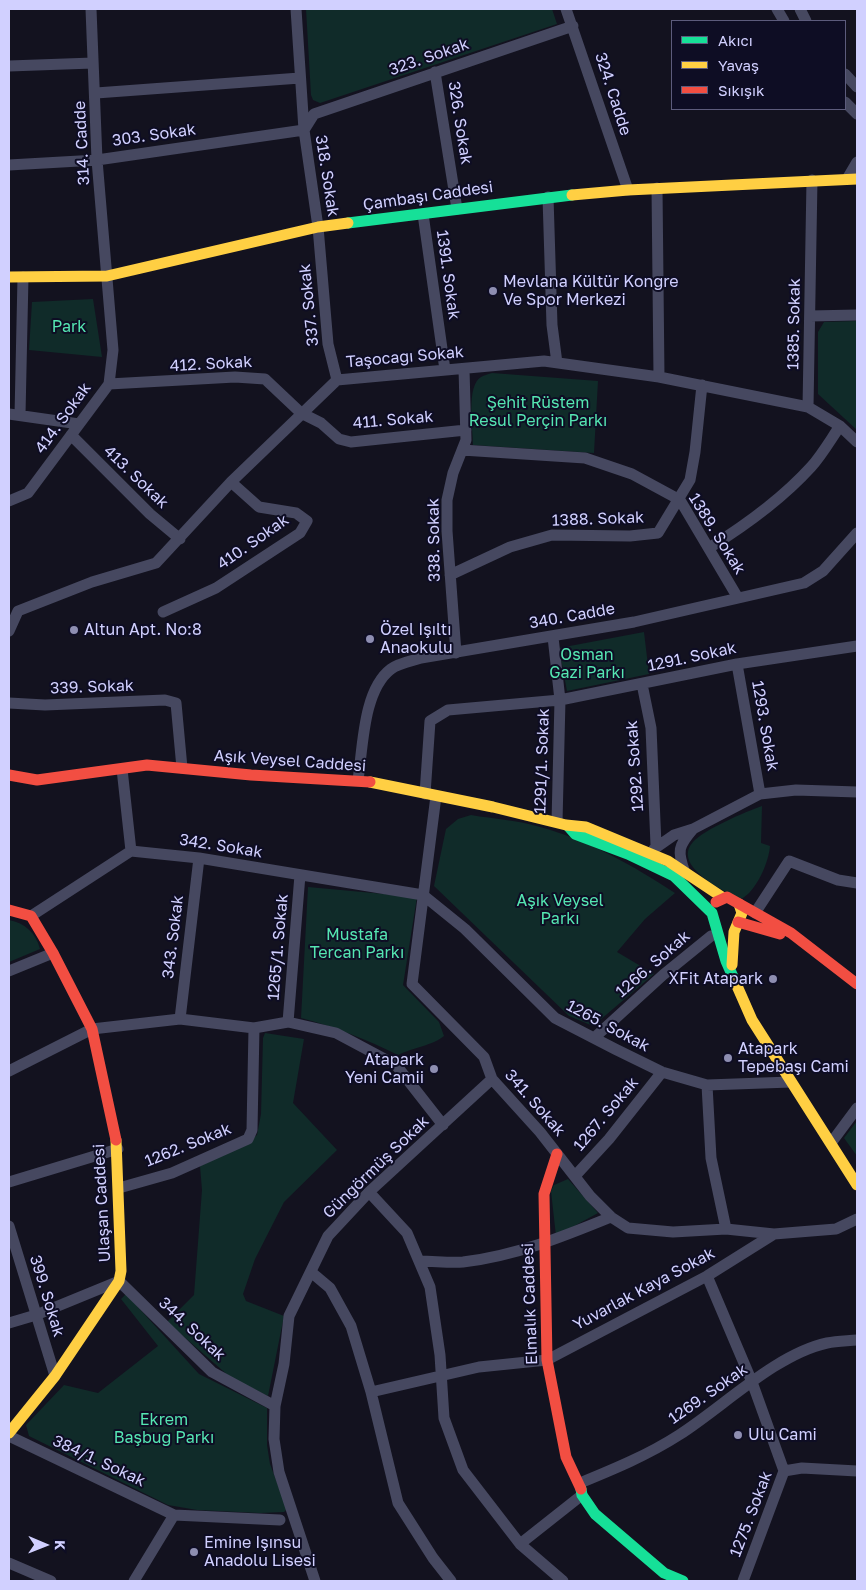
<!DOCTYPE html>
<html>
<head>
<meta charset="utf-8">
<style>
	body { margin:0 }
	#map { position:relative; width:866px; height:1590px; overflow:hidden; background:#13121f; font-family:"Golos Text",sans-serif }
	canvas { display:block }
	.frame { position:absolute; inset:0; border:10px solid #d1d0ff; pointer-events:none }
	.legend { position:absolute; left:671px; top:20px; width:175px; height:90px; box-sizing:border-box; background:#0e0d24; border:1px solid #5c5b7c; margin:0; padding:6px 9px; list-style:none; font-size:15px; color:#d1d0ff }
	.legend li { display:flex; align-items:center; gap:10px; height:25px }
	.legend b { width:25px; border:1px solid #5c5b7c }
	.north { position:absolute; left:20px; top:1520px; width:50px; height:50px; -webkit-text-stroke:4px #0e0d24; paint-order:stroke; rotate:91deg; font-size:14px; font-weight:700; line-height:20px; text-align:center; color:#d1d0ff }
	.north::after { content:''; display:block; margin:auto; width:18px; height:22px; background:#d1d0ff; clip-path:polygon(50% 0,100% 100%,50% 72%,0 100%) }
</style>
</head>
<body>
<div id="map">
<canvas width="866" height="1590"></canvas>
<div class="frame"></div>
<ul class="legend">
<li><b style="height:6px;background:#16e098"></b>Akıcı</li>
<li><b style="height:6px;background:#ffcf43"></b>Yavaş</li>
<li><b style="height:6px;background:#f24e42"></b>Sıkışık</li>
</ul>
<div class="north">K</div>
</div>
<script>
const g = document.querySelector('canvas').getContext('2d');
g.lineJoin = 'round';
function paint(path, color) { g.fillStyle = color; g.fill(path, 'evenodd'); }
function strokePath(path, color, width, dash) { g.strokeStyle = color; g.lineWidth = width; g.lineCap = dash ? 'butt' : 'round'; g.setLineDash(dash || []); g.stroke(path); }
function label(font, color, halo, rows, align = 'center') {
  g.font = font + ' "Golos Text",sans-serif'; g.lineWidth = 4; g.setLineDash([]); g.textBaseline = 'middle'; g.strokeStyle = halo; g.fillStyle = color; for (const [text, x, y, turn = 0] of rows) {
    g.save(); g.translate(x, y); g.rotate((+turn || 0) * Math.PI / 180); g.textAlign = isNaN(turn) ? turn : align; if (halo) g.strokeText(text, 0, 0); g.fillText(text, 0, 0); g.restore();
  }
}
paint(new Path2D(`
	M 306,9 L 552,9 L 557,24 L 320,103 L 313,100 L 311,95 Z
	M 93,299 L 102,357 L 29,350 L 32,302 Z
	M 857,321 L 857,430 L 818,394 L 818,332 L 824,322 Z
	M 492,373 L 598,381 L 594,453 L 473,445 C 473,428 466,386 481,377 C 484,375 489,374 492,373 Z
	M 644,632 L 649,674 L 567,691 L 559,648 Z
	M 762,806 L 761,843 L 770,846 C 769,862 756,892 741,899 C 725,892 671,866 693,842 C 705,829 745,812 762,806 Z
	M 471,815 C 494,819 518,820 540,827 C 588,840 634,866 675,893 L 645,919 L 617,952 L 654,974 L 593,1026 L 569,1016 L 434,886 L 446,829 L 458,819 Z
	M 308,887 L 417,897 L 403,985 L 439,1022 L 444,1036 C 434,1045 412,1048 398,1055 C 366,1039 335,1027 301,1018 Z
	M 9,920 C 25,923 36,933 40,949 L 9,962 Z
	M 265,1033 L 304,1039 L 293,1103 L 337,1150 L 284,1202 L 255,1259 L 243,1294 L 246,1301 L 284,1316 L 268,1396 L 230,1377 L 167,1322 L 194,1295 L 202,1190 L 200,1166 L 244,1145 L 257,1135 L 261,1114 L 263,1038 Z
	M 857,1121 L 857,1156 L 844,1138 Z
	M 568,1179 L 598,1213 L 556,1236 L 551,1191 L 554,1185 Z
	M 126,1294 L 199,1374 L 267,1408 L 267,1445 L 270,1464 L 287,1509 L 284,1512 L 260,1513 L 197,1510 L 168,1505 L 29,1436 L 26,1425 L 64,1385 L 98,1393 L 158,1346 L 121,1299 Z`), '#102b29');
strokePath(new Path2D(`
	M 296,9 L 304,130 L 318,227 L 328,344 L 337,380
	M 566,9 L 628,190
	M 777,9 L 784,21
	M 800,9 L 806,21
	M 9,66 L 93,63
	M 435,72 L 457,209
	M 845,74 L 857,87
	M 96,93 L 300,78
	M 845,102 L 857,114
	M 304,130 L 314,114 L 573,26
	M 9,165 L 97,160 L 304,130
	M 847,179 L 857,162
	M 812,180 L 808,407 L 840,426 L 857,442
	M 657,188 L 659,377
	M 548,197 L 552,325 L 557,363
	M 423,214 L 445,370
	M 810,316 L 857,315
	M 109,384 L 235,377 L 265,379 L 301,413 L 321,423 L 339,439 L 351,442 L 466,430
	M 9,414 L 79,424
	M 20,415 L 23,277
	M 71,435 L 150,514 L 180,539
	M 462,450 L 585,458 L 632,474 L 680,500 L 738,598
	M 9,501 L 28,493 L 109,384 L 113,350 L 97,160 L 91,9
	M 709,548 C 746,525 781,500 811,467 C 822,455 831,439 840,426
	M 450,575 L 510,547 L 552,535 L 630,536 L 658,533 L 690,480 L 695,452 L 702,385
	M 163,612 L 216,588 L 300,533 L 307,521 L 296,513 L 259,507 L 231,482
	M 9,631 L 18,611 L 92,582 L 156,563 L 231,482 L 337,380 L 544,361 L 659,377 L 808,407
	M 553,637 L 560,700 L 557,822
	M 456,653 L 447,531 L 447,500 L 453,473 L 466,440 L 464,369
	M 737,664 L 760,794
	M 642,684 L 651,728 L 656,845
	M 9,703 L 45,705 L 165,700 L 176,703 L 182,768
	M 122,769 L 131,851
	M 358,780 C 363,747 363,690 391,669 C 399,663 412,661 421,658 L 634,622 L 804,583 L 823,571 L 857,533
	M 425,794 L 430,721 L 448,710 L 560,700 L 737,664 L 857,646
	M 436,796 L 412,984 L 484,1057 L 492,1079 L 540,1132 L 590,1196 L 611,1217 L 628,1228 L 673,1232 L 726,1229 L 774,1234
	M 693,829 L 760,794 L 796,790 L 857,792
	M 654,849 L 674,835 L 693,829 C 678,846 677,851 685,873
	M 755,913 L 789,861 L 838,880 L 857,883
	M 31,916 L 131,851 L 199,858 L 423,895 L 465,929 L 555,1018 L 615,1049 L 662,1072 L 707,1085 L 791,1082
	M 9,971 L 53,953
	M 180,1019 L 199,858
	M 288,1022 L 300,875
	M 594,1038 L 663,975 L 711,936
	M 9,1071 L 92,1029 L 180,1019 L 254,1028 L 288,1022 L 336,1033 L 396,1065 L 443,1125
	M 707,1085 L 711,1158 L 726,1229
	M 831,1143 L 857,1108
	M 575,1176 L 609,1139 L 662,1072
	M 9,1182 L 118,1149
	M 119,1188 L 172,1173 L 248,1139 L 252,1130 L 254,1028
	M 369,1192 L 407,1233 L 430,1287 L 440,1355 L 444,1418 L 463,1470 L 520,1544 L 563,1581
	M 9,1226 L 55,1376
	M 420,1261 C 434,1261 449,1263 463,1262 C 515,1256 562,1237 611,1217
	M 311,1272 L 330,1288 L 351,1326 L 371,1392 L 398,1503 L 433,1558 L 451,1581
	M 707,1276 L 752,1382 L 784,1471
	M 9,1323 L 36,1315 L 119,1281 L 212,1372 L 275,1406
	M 371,1392 L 479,1367 L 547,1360 L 707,1276 L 774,1234 L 836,1229 L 857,1219
	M 9,1436 L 174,1515
	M 580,1483 C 614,1469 648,1455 679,1435 C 723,1407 776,1354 827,1343 C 837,1341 847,1341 857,1340
	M 520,1544 L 582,1495
	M 9,1563 L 51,1581
	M 134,1581 L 174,1515 L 280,1520
	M 315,1581 L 279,1472 L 274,1439 L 275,1406 L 284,1364 L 289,1316 L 328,1236 L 369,1192 L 492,1079
	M 743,1581 L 784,1471 L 802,1468 L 857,1471`), '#464860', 11);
strokePath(new Path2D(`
	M 348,223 L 572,195
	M 568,826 L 575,834 L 628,854 L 674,876 L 712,913 L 726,961 L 734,979
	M 581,1489 L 582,1495 L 595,1514 L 664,1573 L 683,1581`), '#16e098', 11);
strokePath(new Path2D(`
	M 572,195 L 628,190 L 857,179
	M 9,277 L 107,276 L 318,227 L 348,223
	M 370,782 L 493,807 L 566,825 L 586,827 L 668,861 L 722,897
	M 732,965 L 734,932 L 742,913 L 739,904
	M 734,979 L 752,1020 L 857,1185
	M 9,1433 L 55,1376 L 119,1281 L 121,1271 L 116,1140`), '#ffcf43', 11);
strokePath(new Path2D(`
	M 9,775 L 37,780 L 147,765 L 251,775 L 370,782
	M 716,902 L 727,897 L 791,933 L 857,984
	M 9,910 L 31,916 L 53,953 L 92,1029 L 116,1140
	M 738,922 L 780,934
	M 557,1154 L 544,1194 L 547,1360 L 566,1457 L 581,1489`), '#f24e42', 11);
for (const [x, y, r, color] of [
	[493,291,5,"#8e8eb1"],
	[74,630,5,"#8e8eb1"],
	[370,639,5,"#8e8eb1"],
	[773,979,5,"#8e8eb1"],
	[728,1058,5,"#8e8eb1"],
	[434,1069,5,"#8e8eb1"],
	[738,1435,5,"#8e8eb1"],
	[194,1552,5,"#8e8eb1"]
]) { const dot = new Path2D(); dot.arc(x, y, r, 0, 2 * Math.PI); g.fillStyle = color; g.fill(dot); strokePath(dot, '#0e0d24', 2); }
label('16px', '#d1d0ff', '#0e0d24', [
	["323. Sokak",429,57,-19],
	["324. Cadde",613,94,72],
	["326. Sokak",460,123,81],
	["303. Sokak",154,135,-8],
	["314. Cadde",82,143,-93],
	["318. Sokak",327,176,81],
	["Çambaşı Caddesi",428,196,-8],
	["1391. Sokak",448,275,82],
	["337. Sokak",309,305,-96],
	["1385. Sokak",794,324,-89],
	["Taşocağı Sokak",405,357,-5],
	["412. Sokak",211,364,-3],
	["414. Sokak",63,418,-54],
	["411. Sokak",393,420,-5],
	["413. Sokak",136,477,44],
	["1388. Sokak",598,519,-2],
	["1389. Sokak",717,534,58],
	["338. Sokak",434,540,-91],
	["410. Sokak",253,542,-35],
	["340. Cadde",572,616,-10],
	["1291. Sokak",692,657,-12],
	["339. Sokak",92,687,-2],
	["1293. Sokak",765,726,80],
	["Aşık Veysel Caddesi",290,761,4],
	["1291/1. Sokak",542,761,-88],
	["1292. Sokak",635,766,-94],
	["342. Sokak",221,846,9],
	["343. Sokak",173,937,-83],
	["1265/1. Sokak",278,947,-85],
	["1266. Sokak",653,964,-41],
	["1265. Sokak",608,1026,28],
	["341. Sokak",535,1103,49],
	["1267. Sokak",606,1114,-50],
	["1262. Sokak",188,1145,-22],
	["Güngörmüş Sokak",376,1167,-44],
	["Ulaşan Caddesi",102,1203,-93],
	["Yuvarlak Kaya Sokak",644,1289,-28],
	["399. Sokak",47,1296,73],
	["Elmalık Caddesi",530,1304,-92],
	["344. Sokak",192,1329,43],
	["1269. Sokak",708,1394,-35],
	["384/1. Sokak",99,1461,25],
	["1275. Sokak",751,1514,-69]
]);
label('16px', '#d1d0ff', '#0e0d24', [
	["Mevlana Kültür Kongre",503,282],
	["Ve Spor Merkezi",503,300],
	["Altun Apt. No:8",84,630],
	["Özel Işıltı",380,630],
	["Anaokulu",380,648],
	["XFit Atapark",763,979,"right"],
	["Atapark",738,1049],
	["Tepebaşı Cami",738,1067],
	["Atapark",424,1060,"right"],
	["Yeni Camii",424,1078,"right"],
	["Ulu Cami",748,1435],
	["Emine Işınsu",204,1543],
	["Anadolu Lisesi",204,1561]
], 'left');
label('16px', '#55e6b2', '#0e0d24', [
	["Park",69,327],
	["Şehit Rüstem",538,403],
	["Resul Perçin Parkı",538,421],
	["Osman",587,655],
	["Gazi Parkı",587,673],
	["Aşık Veysel",560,901],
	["Parkı",560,919],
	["Mustafa",357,935],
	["Tercan Parkı",357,953],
	["Ekrem",164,1420],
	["Başbuğ Parkı",164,1438]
]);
</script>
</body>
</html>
